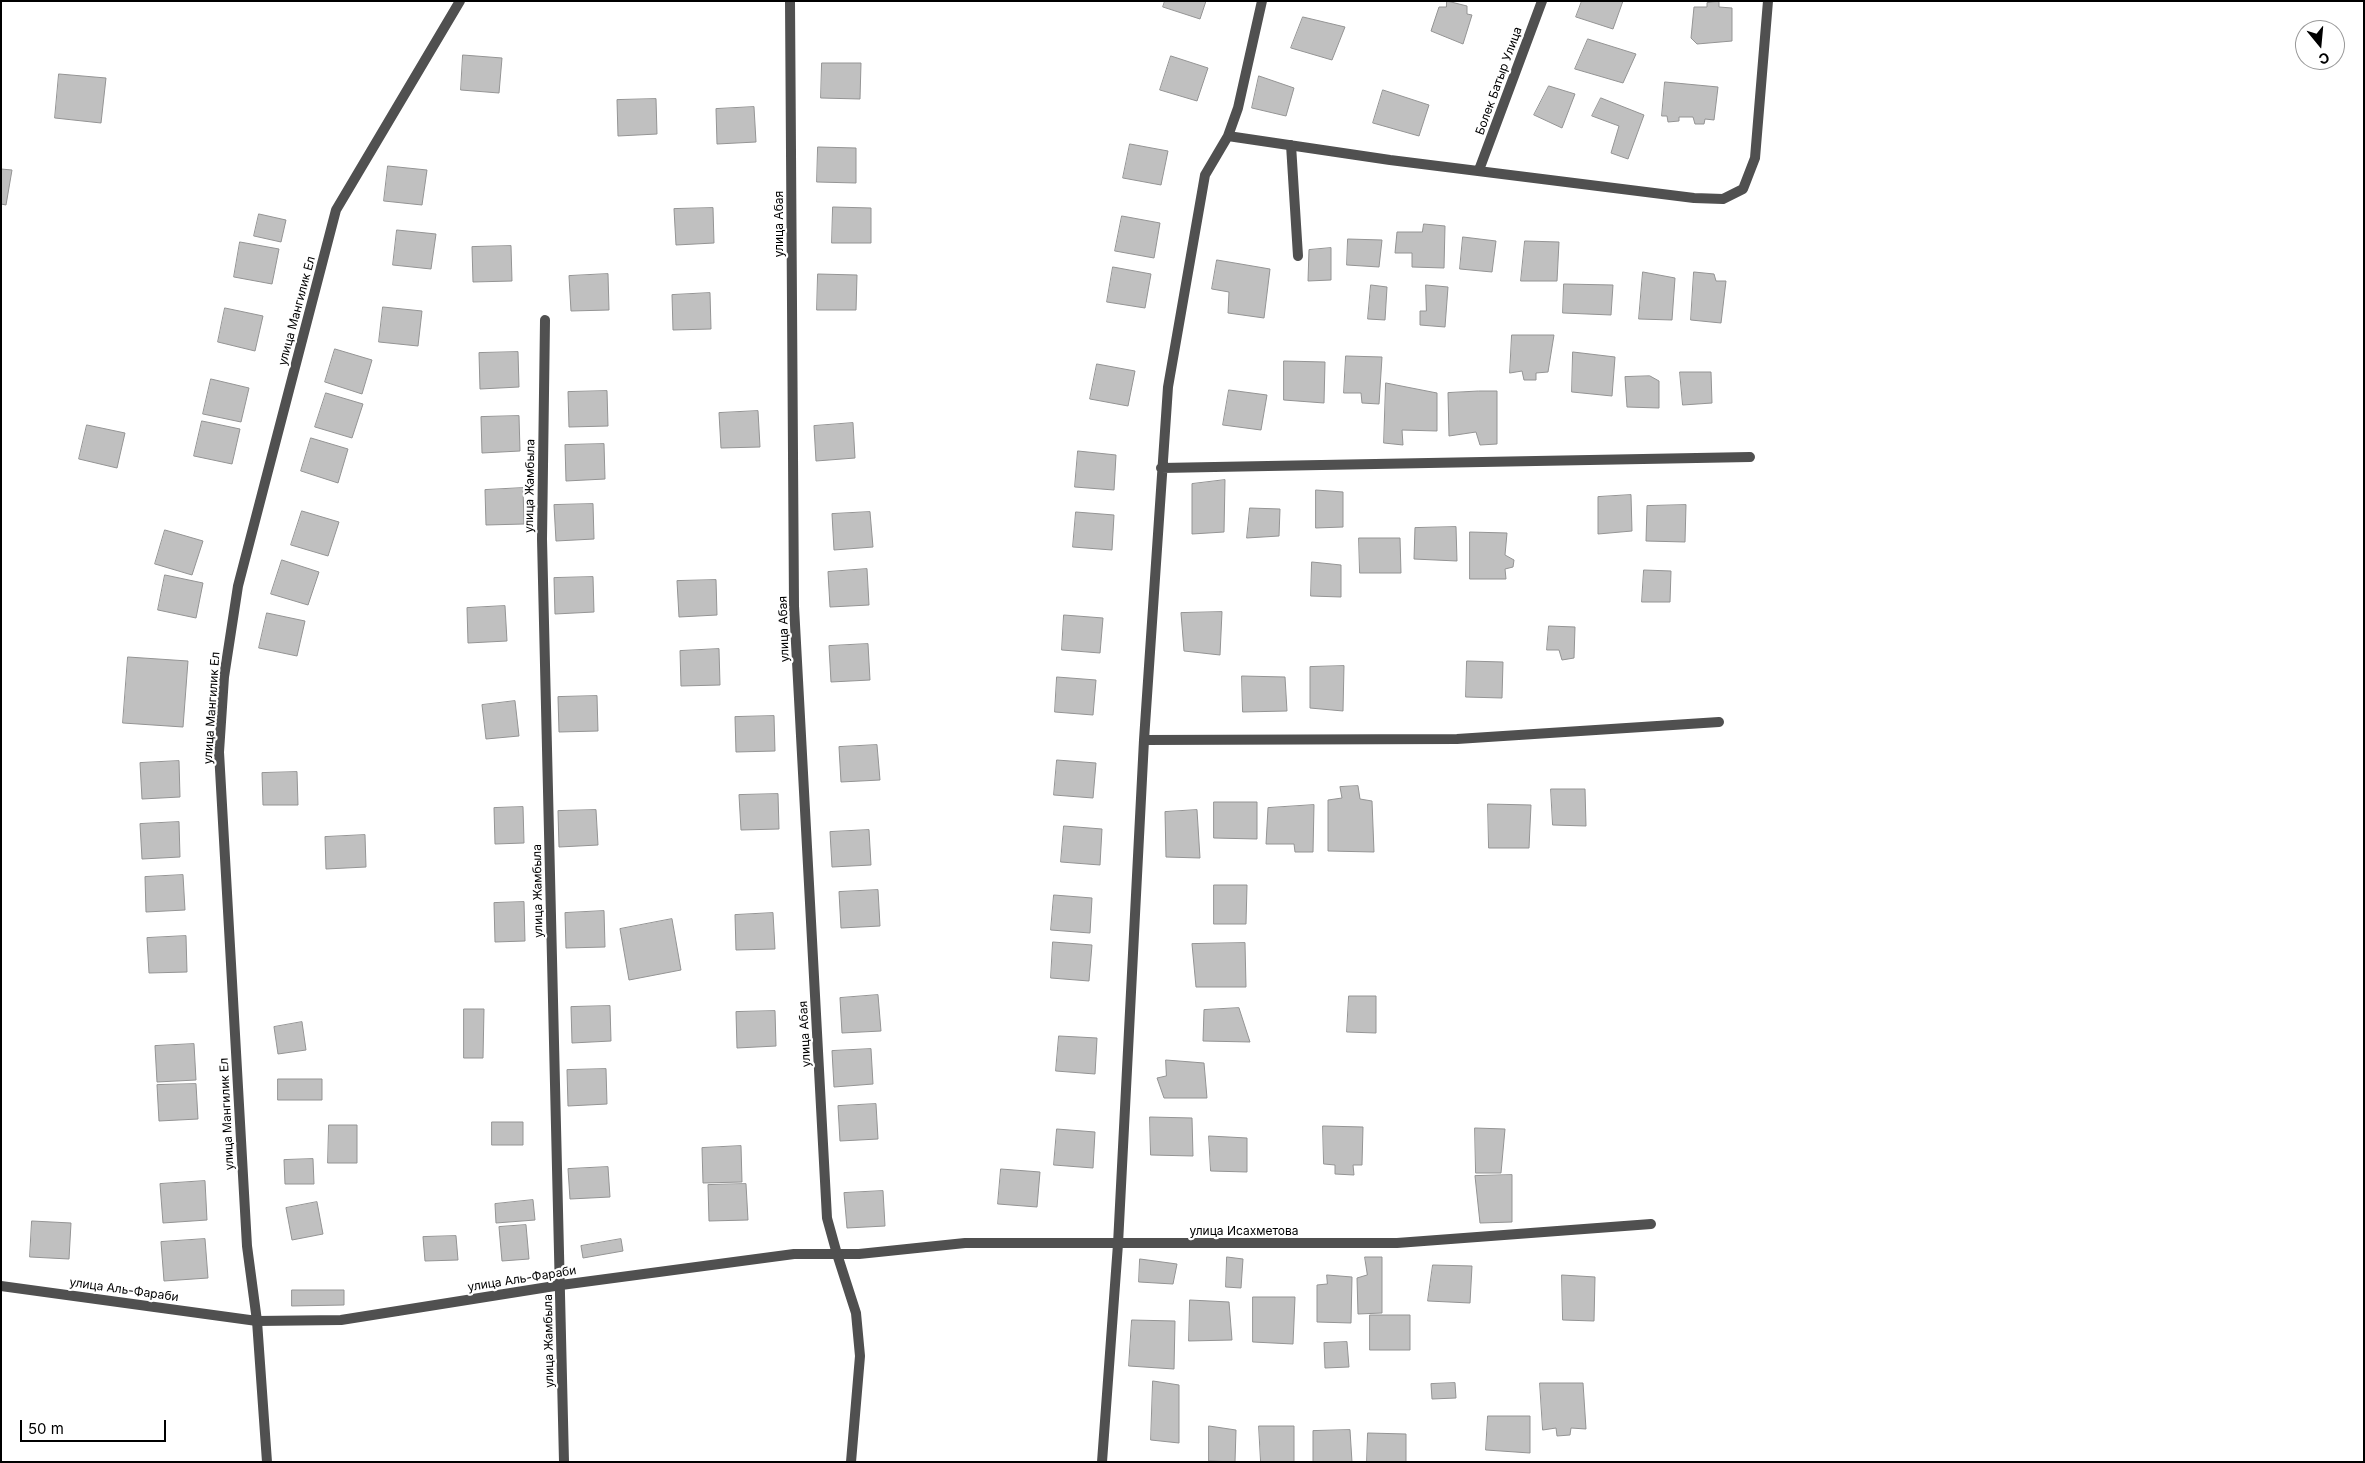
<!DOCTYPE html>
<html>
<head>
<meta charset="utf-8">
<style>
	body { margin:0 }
	#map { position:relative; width:2365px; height:1463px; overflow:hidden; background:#fff; font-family:Inter,sans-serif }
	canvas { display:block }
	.frame { position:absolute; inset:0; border:2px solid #000; pointer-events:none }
	.north { position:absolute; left:2295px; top:20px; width:50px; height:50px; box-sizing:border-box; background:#fff; border:1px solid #999; border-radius:50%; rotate:163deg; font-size:14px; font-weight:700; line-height:20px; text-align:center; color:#000 }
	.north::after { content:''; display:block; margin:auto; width:18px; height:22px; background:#000; clip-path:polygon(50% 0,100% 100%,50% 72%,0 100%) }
	.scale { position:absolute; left:20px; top:1420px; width:146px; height:22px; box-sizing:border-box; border:2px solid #000; border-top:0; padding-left:6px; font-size:15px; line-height:18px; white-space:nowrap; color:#000; -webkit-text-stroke:4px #fff; paint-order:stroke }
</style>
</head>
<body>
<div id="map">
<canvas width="2365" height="1463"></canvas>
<div class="frame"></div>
<div class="north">С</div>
<div class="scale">50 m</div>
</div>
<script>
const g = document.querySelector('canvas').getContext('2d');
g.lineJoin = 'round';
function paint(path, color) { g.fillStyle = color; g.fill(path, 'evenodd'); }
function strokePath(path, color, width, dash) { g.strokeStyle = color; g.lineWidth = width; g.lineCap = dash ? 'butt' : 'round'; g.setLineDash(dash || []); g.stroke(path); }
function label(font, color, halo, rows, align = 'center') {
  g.font = font + ' Inter,sans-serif'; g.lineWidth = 4.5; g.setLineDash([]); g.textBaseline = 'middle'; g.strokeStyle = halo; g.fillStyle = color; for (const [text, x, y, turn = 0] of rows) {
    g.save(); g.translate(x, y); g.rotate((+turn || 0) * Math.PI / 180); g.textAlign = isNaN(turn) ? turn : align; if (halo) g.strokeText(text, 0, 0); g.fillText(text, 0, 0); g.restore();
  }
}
const building = new Path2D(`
	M 1165,1 L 1206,1 L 1200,19 L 1163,7 Z
	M 1447,1 L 1467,6 L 1467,14 L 1472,15 L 1463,44 L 1431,31 L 1439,7 L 1446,7 Z
	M 1582,1 L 1623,1 L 1613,29 L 1576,17 Z
	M 1719,2 L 1719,7 L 1732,8 L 1732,41 L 1697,44 L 1691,38 L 1694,7 L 1707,7 L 1707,3 Z
	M 1303,17 L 1345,27 L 1332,60 L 1291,48 Z
	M 1588,39 L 1636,54 L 1623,83 L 1575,69 Z
	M 463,55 L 502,58 L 499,93 L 461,90 Z
	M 1171,56 L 1208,68 L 1197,101 L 1160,90 Z
	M 822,63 L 861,63 L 860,99 L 821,98 Z
	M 59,74 L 106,78 L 101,123 L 55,118 Z
	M 1259,76 L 1294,88 L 1286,116 L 1252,108 Z
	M 1665,82 L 1718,87 L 1714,120 L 1705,119 L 1704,124 L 1695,124 L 1693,117 L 1679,117 L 1679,121 L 1668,122 L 1667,116 L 1662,116 Z
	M 1549,86 L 1575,94 L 1562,128 L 1534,115 Z
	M 1383,90 L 1429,105 L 1419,136 L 1373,123 Z
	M 1601,98 L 1644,115 L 1628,159 L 1611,153 L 1619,126 L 1592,116 Z
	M 656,99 L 657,134 L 618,136 L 617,100 Z
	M 754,107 L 756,142 L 717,144 L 716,109 Z
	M 1130,144 L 1168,151 L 1161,185 L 1123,178 Z
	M 818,147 L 856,148 L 856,183 L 817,182 Z
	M 388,166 L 427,170 L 422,205 L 384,201 Z
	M 1,169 L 12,170 L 6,205 L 1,204 Z
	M 833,207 L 871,208 L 871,243 L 832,243 Z
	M 713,208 L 714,243 L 676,245 L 674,209 Z
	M 259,214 L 286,220 L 281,242 L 254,236 Z
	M 1122,216 L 1160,223 L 1154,258 L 1115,251 Z
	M 1424,224 L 1445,226 L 1444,268 L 1412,267 L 1412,253 L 1395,253 L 1397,232 L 1422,232 Z
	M 397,230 L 436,234 L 431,269 L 393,265 Z
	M 1463,237 L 1496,241 L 1492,272 L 1460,269 Z
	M 1348,239 L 1382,240 L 1379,267 L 1347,265 Z
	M 1525,241 L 1559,242 L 1557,281 L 1521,281 Z
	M 240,242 L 279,249 L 272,284 L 234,277 Z
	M 511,246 L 512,281 L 473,282 L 472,247 Z
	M 1331,248 L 1331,280 L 1308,281 L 1309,250 Z
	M 1217,260 L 1270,269 L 1264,318 L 1228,313 L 1229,292 L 1212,289 Z
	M 1113,267 L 1151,274 L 1145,308 L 1107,302 Z
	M 1643,272 L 1675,278 L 1672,320 L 1639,319 Z
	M 1694,272 L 1714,274 L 1716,281 L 1726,281 L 1721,323 L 1691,320 Z
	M 608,274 L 609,310 L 571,311 L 569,276 Z
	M 818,274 L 857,275 L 856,310 L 817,310 Z
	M 1564,284 L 1613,285 L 1611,315 L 1563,313 Z
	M 1371,285 L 1387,287 L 1385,320 L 1368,319 Z
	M 1426,285 L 1448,287 L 1445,327 L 1420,325 L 1420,311 L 1426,311 Z
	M 710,293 L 711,329 L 673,330 L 672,295 Z
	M 383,307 L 422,311 L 418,346 L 379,342 Z
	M 225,308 L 263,316 L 255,351 L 218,342 Z
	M 1512,335 L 1554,335 L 1548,372 L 1536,373 L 1536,380 L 1524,380 L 1522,371 L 1510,373 Z
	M 335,349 L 372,360 L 362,394 L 325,382 Z
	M 518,352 L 519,387 L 480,389 L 479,353 Z
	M 1573,352 L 1615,357 L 1612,396 L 1572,392 Z
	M 1346,356 L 1382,357 L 1379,404 L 1362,403 L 1361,393 L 1344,393 Z
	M 1284,361 L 1325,362 L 1324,403 L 1284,400 Z
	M 1097,364 L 1135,371 L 1128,406 L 1090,399 Z
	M 1680,372 L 1711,372 L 1712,403 L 1683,405 Z
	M 1650,376 L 1659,381 L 1659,408 L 1627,407 L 1625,377 Z
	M 211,379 L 249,388 L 241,422 L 203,414 Z
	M 1386,383 L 1437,393 L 1437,431 L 1402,430 L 1403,445 L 1384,443 Z
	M 1229,390 L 1267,395 L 1261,430 L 1223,425 Z
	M 607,391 L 608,426 L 569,427 L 568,392 Z
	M 1479,391 L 1497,391 L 1497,444 L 1480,445 L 1476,432 L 1449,436 L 1448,393 Z
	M 326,393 L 363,404 L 352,438 L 315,427 Z
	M 758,411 L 760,447 L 721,448 L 719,413 Z
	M 519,416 L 520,451 L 482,453 L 481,417 Z
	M 202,421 L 240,429 L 232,464 L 194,456 Z
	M 853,423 L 855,458 L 816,461 L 814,426 Z
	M 87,425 L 125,433 L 117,468 L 79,459 Z
	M 311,438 L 348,449 L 338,483 L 301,471 Z
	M 604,444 L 605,479 L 566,481 L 565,445 Z
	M 1078,451 L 1116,455 L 1114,490 L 1075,487 Z
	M 1225,480 L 1224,532 L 1192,534 L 1192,484 Z
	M 523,488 L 524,524 L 486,525 L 485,490 Z
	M 1316,490 L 1343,492 L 1343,527 L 1316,528 Z
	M 1631,495 L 1632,531 L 1598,534 L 1598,497 Z
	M 593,504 L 594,539 L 556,541 L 554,505 Z
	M 1686,505 L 1685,542 L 1646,541 L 1647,506 Z
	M 1250,508 L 1280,509 L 1279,536 L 1247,538 Z
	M 302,511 L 339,522 L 328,556 L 291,545 Z
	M 870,512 L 873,547 L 834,550 L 832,514 Z
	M 1076,512 L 1114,515 L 1112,550 L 1073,547 Z
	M 1456,527 L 1457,561 L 1414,559 L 1415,528 Z
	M 165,530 L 203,541 L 192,575 L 155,564 Z
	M 1470,532 L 1507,533 L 1505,555 L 1514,560 L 1513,567 L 1505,569 L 1506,579 L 1470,579 Z
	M 1359,538 L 1400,538 L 1401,573 L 1360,573 Z
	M 282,560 L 319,572 L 308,605 L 271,594 Z
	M 1312,562 L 1341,565 L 1341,597 L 1311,596 Z
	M 867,569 L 869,605 L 830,607 L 828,572 Z
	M 1644,570 L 1671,571 L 1670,602 L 1642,602 Z
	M 165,575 L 203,583 L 196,618 L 158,610 Z
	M 593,577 L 594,612 L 555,614 L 554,578 Z
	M 716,580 L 717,615 L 679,617 L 677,581 Z
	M 505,606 L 507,641 L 468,643 L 467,608 Z
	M 1222,612 L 1220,655 L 1184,651 L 1181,613 Z
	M 267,613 L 305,621 L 297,656 L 259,648 Z
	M 1064,615 L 1103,618 L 1100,653 L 1062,650 Z
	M 1549,626 L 1575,627 L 1574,658 L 1562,660 L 1559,650 L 1547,650 Z
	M 868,644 L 870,680 L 831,682 L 829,646 Z
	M 719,649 L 720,685 L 681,686 L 680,651 Z
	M 128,657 L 188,661 L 183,727 L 123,723 Z
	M 1467,661 L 1503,662 L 1502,698 L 1466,697 Z
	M 1344,666 L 1343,711 L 1310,708 L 1310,667 Z
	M 1242,676 L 1285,677 L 1287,711 L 1243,712 Z
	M 1057,677 L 1096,680 L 1093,715 L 1055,712 Z
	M 597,696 L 598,731 L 559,732 L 558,697 Z
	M 515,701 L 519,736 L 486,739 L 482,705 Z
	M 774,716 L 775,751 L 736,752 L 735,717 Z
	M 877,745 L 880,780 L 841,782 L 839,747 Z
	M 1057,760 L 1096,763 L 1093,798 L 1054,795 Z
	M 179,761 L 180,797 L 142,799 L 140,763 Z
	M 297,772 L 298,805 L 263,805 L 262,773 Z
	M 1358,786 L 1360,799 L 1372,801 L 1374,852 L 1328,851 L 1328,800 L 1342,798 L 1340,787 Z
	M 1551,789 L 1585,789 L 1586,826 L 1553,825 Z
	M 778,794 L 779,829 L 741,830 L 739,795 Z
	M 1214,802 L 1257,802 L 1257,839 L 1214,838 Z
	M 1488,804 L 1531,805 L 1529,848 L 1489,848 Z
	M 1314,805 L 1313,852 L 1295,852 L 1294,844 L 1266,844 L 1268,808 Z
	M 523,807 L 524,843 L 495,844 L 494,808 Z
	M 596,810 L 598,845 L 559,847 L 558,811 Z
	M 1197,810 L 1200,858 L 1166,857 L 1165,812 Z
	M 179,822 L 180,857 L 142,859 L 140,824 Z
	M 1064,826 L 1102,829 L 1100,865 L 1061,862 Z
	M 869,830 L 871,865 L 832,867 L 830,832 Z
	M 365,835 L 366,867 L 326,869 L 325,837 Z
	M 183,875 L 185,910 L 146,912 L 145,877 Z
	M 1214,885 L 1247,885 L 1246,924 L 1214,924 Z
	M 878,890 L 880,926 L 841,928 L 839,892 Z
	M 1054,895 L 1092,898 L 1090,933 L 1051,930 Z
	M 524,902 L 525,941 L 495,942 L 494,903 Z
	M 604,911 L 605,947 L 566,948 L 565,913 Z
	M 773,913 L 775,949 L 736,950 L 735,915 Z
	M 672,919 L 681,970 L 629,980 L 620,929 Z
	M 186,936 L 187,972 L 149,973 L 147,938 Z
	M 1053,942 L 1092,945 L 1089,981 L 1051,978 Z
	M 1245,943 L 1246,987 L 1196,987 L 1192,944 Z
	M 878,995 L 881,1031 L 842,1033 L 840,998 Z
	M 1349,996 L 1376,996 L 1376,1033 L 1347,1032 Z
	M 610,1006 L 611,1041 L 572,1043 L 571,1007 Z
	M 1239,1008 L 1250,1042 L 1203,1041 L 1204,1010 Z
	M 464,1009 L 484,1009 L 483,1058 L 464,1058 Z
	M 775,1011 L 776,1046 L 737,1048 L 736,1012 Z
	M 302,1022 L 306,1050 L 278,1054 L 274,1027 Z
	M 1059,1036 L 1097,1038 L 1095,1074 L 1056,1071 Z
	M 194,1044 L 196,1080 L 157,1082 L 155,1046 Z
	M 871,1049 L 873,1084 L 834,1087 L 832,1051 Z
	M 1166,1060 L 1204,1063 L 1207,1098 L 1164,1098 L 1157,1078 L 1166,1076 Z
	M 606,1069 L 607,1104 L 568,1106 L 567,1070 Z
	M 278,1079 L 322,1079 L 322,1100 L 278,1100 Z
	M 196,1084 L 198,1119 L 159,1121 L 157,1085 Z
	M 876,1104 L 878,1139 L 840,1141 L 838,1106 Z
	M 1150,1117 L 1192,1118 L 1193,1156 L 1151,1155 Z
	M 492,1122 L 523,1122 L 523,1145 L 492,1145 Z
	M 329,1125 L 357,1125 L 357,1163 L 328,1163 Z
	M 1323,1126 L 1363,1127 L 1362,1165 L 1353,1165 L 1354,1175 L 1335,1174 L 1335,1165 L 1324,1164 Z
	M 1475,1128 L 1505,1129 L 1501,1173 L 1476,1173 Z
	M 1057,1129 L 1095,1132 L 1093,1168 L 1054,1165 Z
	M 1209,1136 L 1247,1138 L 1247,1172 L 1211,1171 Z
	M 741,1146 L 742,1182 L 703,1183 L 702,1148 Z
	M 313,1159 L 314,1184 L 285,1184 L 284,1160 Z
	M 608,1167 L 610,1197 L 570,1199 L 568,1169 Z
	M 1001,1169 L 1040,1172 L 1037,1207 L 998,1204 Z
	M 1512,1175 L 1512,1222 L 1480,1223 L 1475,1176 Z
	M 205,1181 L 207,1220 L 163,1223 L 160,1184 Z
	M 746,1184 L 748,1220 L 709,1221 L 708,1185 Z
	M 883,1191 L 885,1226 L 847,1228 L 844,1193 Z
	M 533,1200 L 535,1220 L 496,1223 L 495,1204 Z
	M 317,1202 L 323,1234 L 292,1240 L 286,1208 Z
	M 32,1221 L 71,1223 L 69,1259 L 30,1257 Z
	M 526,1225 L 529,1259 L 502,1261 L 499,1227 Z
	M 456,1236 L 458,1260 L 425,1261 L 423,1237 Z
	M 205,1239 L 208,1278 L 164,1281 L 161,1242 Z
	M 621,1239 L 623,1251 L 583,1258 L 581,1246 Z
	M 1227,1257 L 1243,1259 L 1241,1288 L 1226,1287 Z
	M 1365,1257 L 1382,1257 L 1382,1313 L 1358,1314 L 1357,1278 L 1367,1275 Z
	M 1140,1259 L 1177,1264 L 1173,1284 L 1139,1282 Z
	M 1433,1265 L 1472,1266 L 1470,1303 L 1428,1301 Z
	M 1327,1275 L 1352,1277 L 1351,1323 L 1317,1322 L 1317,1285 L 1327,1284 Z
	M 1562,1275 L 1595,1277 L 1594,1321 L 1563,1320 Z
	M 292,1290 L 344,1290 L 344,1305 L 292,1306 Z
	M 1253,1297 L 1295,1297 L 1293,1344 L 1253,1342 Z
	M 1190,1300 L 1229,1302 L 1232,1340 L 1189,1341 Z
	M 1370,1315 L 1410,1315 L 1410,1350 L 1370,1350 Z
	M 1132,1320 L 1175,1321 L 1174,1369 L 1129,1366 Z
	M 1347,1342 L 1349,1367 L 1325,1368 L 1324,1343 Z
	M 1153,1381 L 1179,1385 L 1179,1443 L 1151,1440 Z
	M 1455,1383 L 1456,1398 L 1432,1399 L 1431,1384 Z
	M 1540,1383 L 1583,1383 L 1586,1429 L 1571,1428 L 1570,1435 L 1557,1436 L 1556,1428 L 1543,1430 Z
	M 1488,1416 L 1530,1416 L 1530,1453 L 1486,1450 Z
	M 1209,1426 L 1236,1430 L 1235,1462 L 1209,1461 Z
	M 1259,1426 L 1294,1426 L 1294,1462 L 1261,1462 Z
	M 1350,1430 L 1352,1462 L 1313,1462 L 1313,1431 Z
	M 1368,1433 L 1406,1434 L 1406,1462 L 1367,1462 Z`);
paint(building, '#c0c0c0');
strokePath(building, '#949494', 1);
strokePath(new Path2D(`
	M 790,1 L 794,606 L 827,1218 L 837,1254 L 859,1254 L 965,1243 L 1397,1243 L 1651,1224
	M 1228,136 L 1390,160 L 1694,198 L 1723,199 L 1743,189 L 1755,158 L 1768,1
	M 1291,145 L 1298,256
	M 1479,170 L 1542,1
	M 545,320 L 542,539 L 564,1462
	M 1161,468 L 1750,457
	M 1144,740 L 1457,739 L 1719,722
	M 267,1462 L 257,1321 L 247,1246 L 219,752 L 224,677 L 238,586 L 336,210 L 460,1
	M 1102,1462 L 1118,1244 L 1144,740 L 1168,387 L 1205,175 L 1228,136 L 1238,108 L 1262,1`), '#505050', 10);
strokePath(new Path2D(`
	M 1,1286 L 257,1321 L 341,1320 L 561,1285 L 794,1254 L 837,1254 L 856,1313 L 860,1356 L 851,1462`), '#505050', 10);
label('12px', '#000', '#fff', [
	["Болек Батыр Улица",1499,81,-70],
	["улица Абая",779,224,-90],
	["улица Мангилик Ел",297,311,-75],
	["улица Жамбыла",530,486,-89],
	["улица Абая",784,629,-92],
	["улица Мангилик Ел",212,708,-86],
	["улица Жамбыла",538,891,-91],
	["улица Абая",805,1034,-93],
	["улица Мангилик Ел",227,1114,-93],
	["улица Исахметова",1244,1231],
	["улица Аль-Фараби",522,1279,-9],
	["улица Аль-Фараби",124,1290,8],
	["улица Жамбыла",549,1341,-91]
]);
</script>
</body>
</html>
